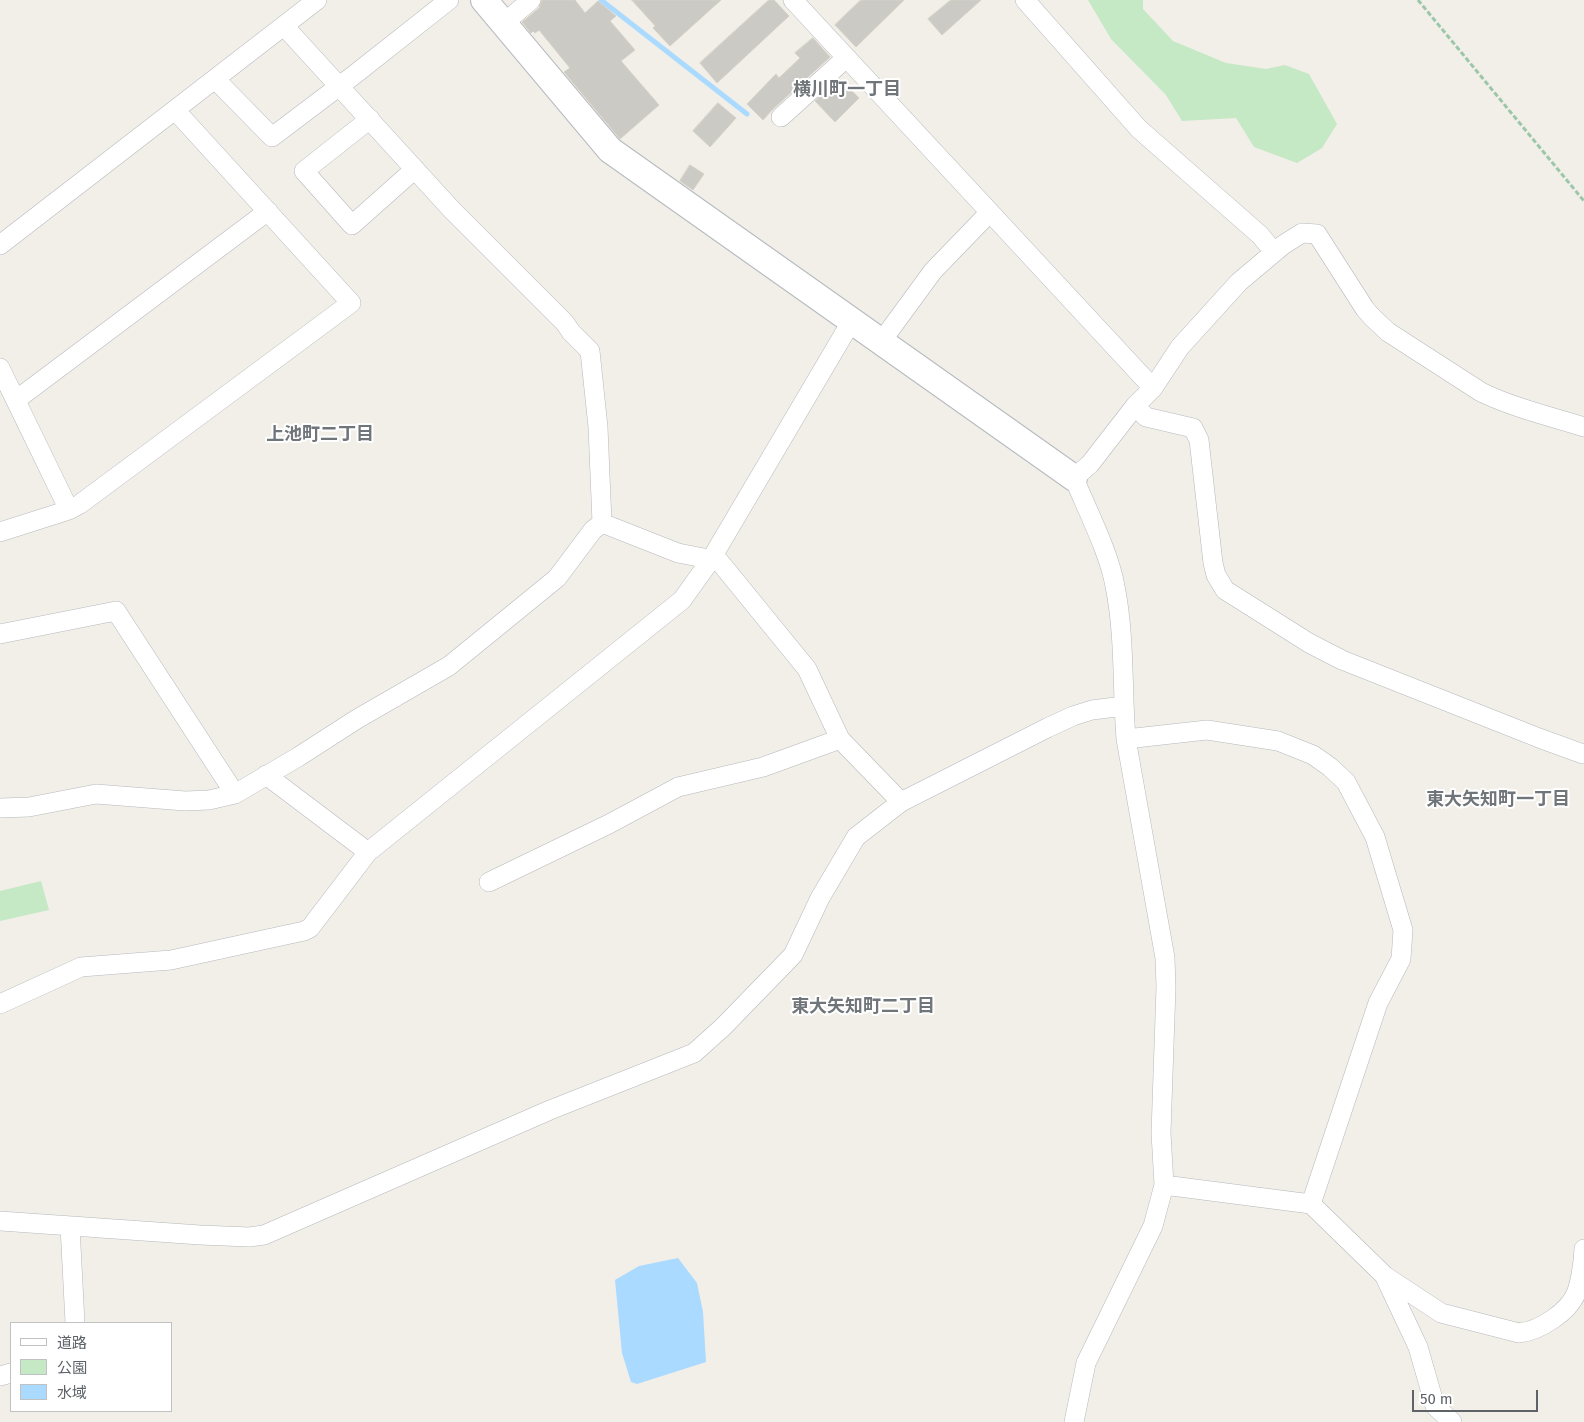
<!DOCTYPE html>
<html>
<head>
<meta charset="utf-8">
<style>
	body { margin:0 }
	#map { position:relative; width:1584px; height:1422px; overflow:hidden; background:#f1efe8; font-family:"Fira Sans","Noto Sans JP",sans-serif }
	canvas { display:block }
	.legend { position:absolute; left:10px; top:1322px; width:162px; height:90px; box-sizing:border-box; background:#fff; border:1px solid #bfc1c3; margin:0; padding:6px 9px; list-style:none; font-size:15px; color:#5f6368 }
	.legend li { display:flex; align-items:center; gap:10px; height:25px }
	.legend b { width:25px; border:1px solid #bfc1c3 }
	.scale { position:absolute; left:1412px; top:1390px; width:126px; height:22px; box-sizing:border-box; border:2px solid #5f6368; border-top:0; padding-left:6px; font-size:15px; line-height:18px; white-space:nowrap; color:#5f6368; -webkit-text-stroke:4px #fff; paint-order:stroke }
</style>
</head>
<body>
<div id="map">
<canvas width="1584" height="1422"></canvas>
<ul class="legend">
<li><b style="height:6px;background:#fff"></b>道路</li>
<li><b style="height:14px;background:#c5e8c5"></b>公園</li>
<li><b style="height:14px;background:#aadaff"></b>水域</li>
</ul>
<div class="scale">50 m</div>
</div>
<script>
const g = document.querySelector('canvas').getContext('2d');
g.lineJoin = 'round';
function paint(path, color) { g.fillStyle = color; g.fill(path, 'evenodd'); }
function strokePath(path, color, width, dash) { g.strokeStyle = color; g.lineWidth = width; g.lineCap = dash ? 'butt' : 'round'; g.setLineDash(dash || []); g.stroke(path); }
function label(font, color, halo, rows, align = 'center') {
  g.font = font + ' "Fira Sans","Noto Sans JP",sans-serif'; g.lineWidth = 4; g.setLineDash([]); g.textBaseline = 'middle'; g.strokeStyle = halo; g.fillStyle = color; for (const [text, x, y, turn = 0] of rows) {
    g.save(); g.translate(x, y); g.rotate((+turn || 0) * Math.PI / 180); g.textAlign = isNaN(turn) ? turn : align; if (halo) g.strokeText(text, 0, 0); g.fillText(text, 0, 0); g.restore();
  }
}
paint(new Path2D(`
	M 1088,0 L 1143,0 L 1143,9 L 1173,41 L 1226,63 L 1266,69 L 1285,65 L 1309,74 L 1337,124 L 1322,148 L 1297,163 L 1254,147 L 1236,118 L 1182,121 L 1166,95 L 1111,39 Z
	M 41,881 L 49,910 L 0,921 L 0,891 Z`), '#c5e8c5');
paint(new Path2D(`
	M 678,1258 L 697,1283 L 703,1312 L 706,1362 L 637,1384 L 631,1382 L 622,1353 L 615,1280 L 639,1266 Z`), '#aadaff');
strokePath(new Path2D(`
	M 601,0 L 747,114`), '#aadaff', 5);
const building = new Path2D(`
	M 542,0 L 575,0 L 585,13 L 598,1 L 616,16 L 610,21 L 635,50 L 621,61 L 659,105 L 620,139 L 564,72 L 570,68 L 539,30 L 535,33 L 533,31 L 531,33 L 522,22 L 539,8 Z
	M 632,0 L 721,0 L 670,46 L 653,28 L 655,26 Z
	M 769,0 L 774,0 L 789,16 L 717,83 L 700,63 Z
	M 861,0 L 904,0 L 856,47 L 835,25 Z
	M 951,0 L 981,0 L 942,35 L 928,19 Z
	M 813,38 L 830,57 L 773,109 L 763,120 L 747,104 L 776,74 L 779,78 L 800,58 L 795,53 Z
	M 840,79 L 859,98 L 835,122 L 815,101 Z
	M 718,103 L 736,118 L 710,147 L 693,131 Z
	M 690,165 L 704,174 L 693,190 L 680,181 Z`);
paint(building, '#cccac5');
strokePath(building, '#d6d1c6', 1);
const street = new Path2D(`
	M 793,0 L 1153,388
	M 1025,0 L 1139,129 L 1260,235 L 1274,252
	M 504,23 L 531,0
	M 284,26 L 452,210 L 565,323 L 571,332 L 590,351 L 598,427 L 602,523
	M 215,79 L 272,137 L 354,75 L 449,0
	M 781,117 L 846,58
	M 370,119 L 304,171 L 352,225 L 415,169
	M 0,245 L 317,0
	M 881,342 L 933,271 L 990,212
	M 0,368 L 69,510
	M 16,400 L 268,211
	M 1135,406 L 1146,417 L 1193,428 L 1199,440 L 1213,563 L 1216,575 L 1225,590 L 1309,643 L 1342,660 L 1539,738 L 1583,754
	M 0,532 L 69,510 L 80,504 L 351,303 L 175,110
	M 0,634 L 116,611 L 235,794
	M 1126,739 L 1207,730 L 1278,741 L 1313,755 L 1330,767 L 1346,782 L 1375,837 L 1403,930 L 1401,959 L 1378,1003 L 1311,1204
	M 0,808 L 29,807 L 96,794 L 185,801 L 209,800 L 235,794 L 298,757 L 357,719 L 449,666 L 557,578 L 593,530 L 602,523 L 678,553 L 719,561 L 807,669 L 840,739 L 901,802
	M 368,852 L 682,600 L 710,561 L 851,322
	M 489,882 L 609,824 L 678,787 L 763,767 L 840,739
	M 0,1004 L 81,967 L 171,960 L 304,931 L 310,928 L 368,852 L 266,775
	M 1164,1185 L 1311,1204 L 1385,1276 L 1441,1313 L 1519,1333 C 1539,1331 1570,1312 1577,1291 C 1582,1277 1583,1263 1584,1249
	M 0,1221 L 200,1235 L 249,1237 L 264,1235 L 550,1110 L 694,1053 L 723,1027 L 793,955 L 820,898 L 856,837 L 901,802 L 1047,728 L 1073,716 L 1092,710 L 1124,706
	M 70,1226 L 75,1323
	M 1385,1277 L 1418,1347 L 1435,1406 L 1452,1422
	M 0,1376 L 11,1373
	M 1074,1422 L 1086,1363 L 1153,1226 L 1164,1185 L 1161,1133 L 1166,987 L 1165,958 L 1126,739 C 1122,688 1125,636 1115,586 C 1109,552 1087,510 1074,478 L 1090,464 L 1135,406 L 1153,388 L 1180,347 L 1239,282 L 1283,245 L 1302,233 L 1317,234 L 1365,309 L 1372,317 L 1388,332 L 1481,392 C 1514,408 1549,416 1584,427`);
const secondary = new Path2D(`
	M 484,0 L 610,150 L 1074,478`);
strokePath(street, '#b5b8bc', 20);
strokePath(secondary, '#b6babf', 28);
strokePath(new Path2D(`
	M 1418,0 L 1584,201`), '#9cc7a9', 3, [5, 2.5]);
strokePath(street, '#fff', 19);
strokePath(secondary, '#fff', 26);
label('bold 18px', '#70757a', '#fff', [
	["横川町一丁目",847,90],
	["上池町二丁目",320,435],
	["東大矢知町一丁目",1498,800],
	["東大矢知町二丁目",863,1007]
]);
</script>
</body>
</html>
